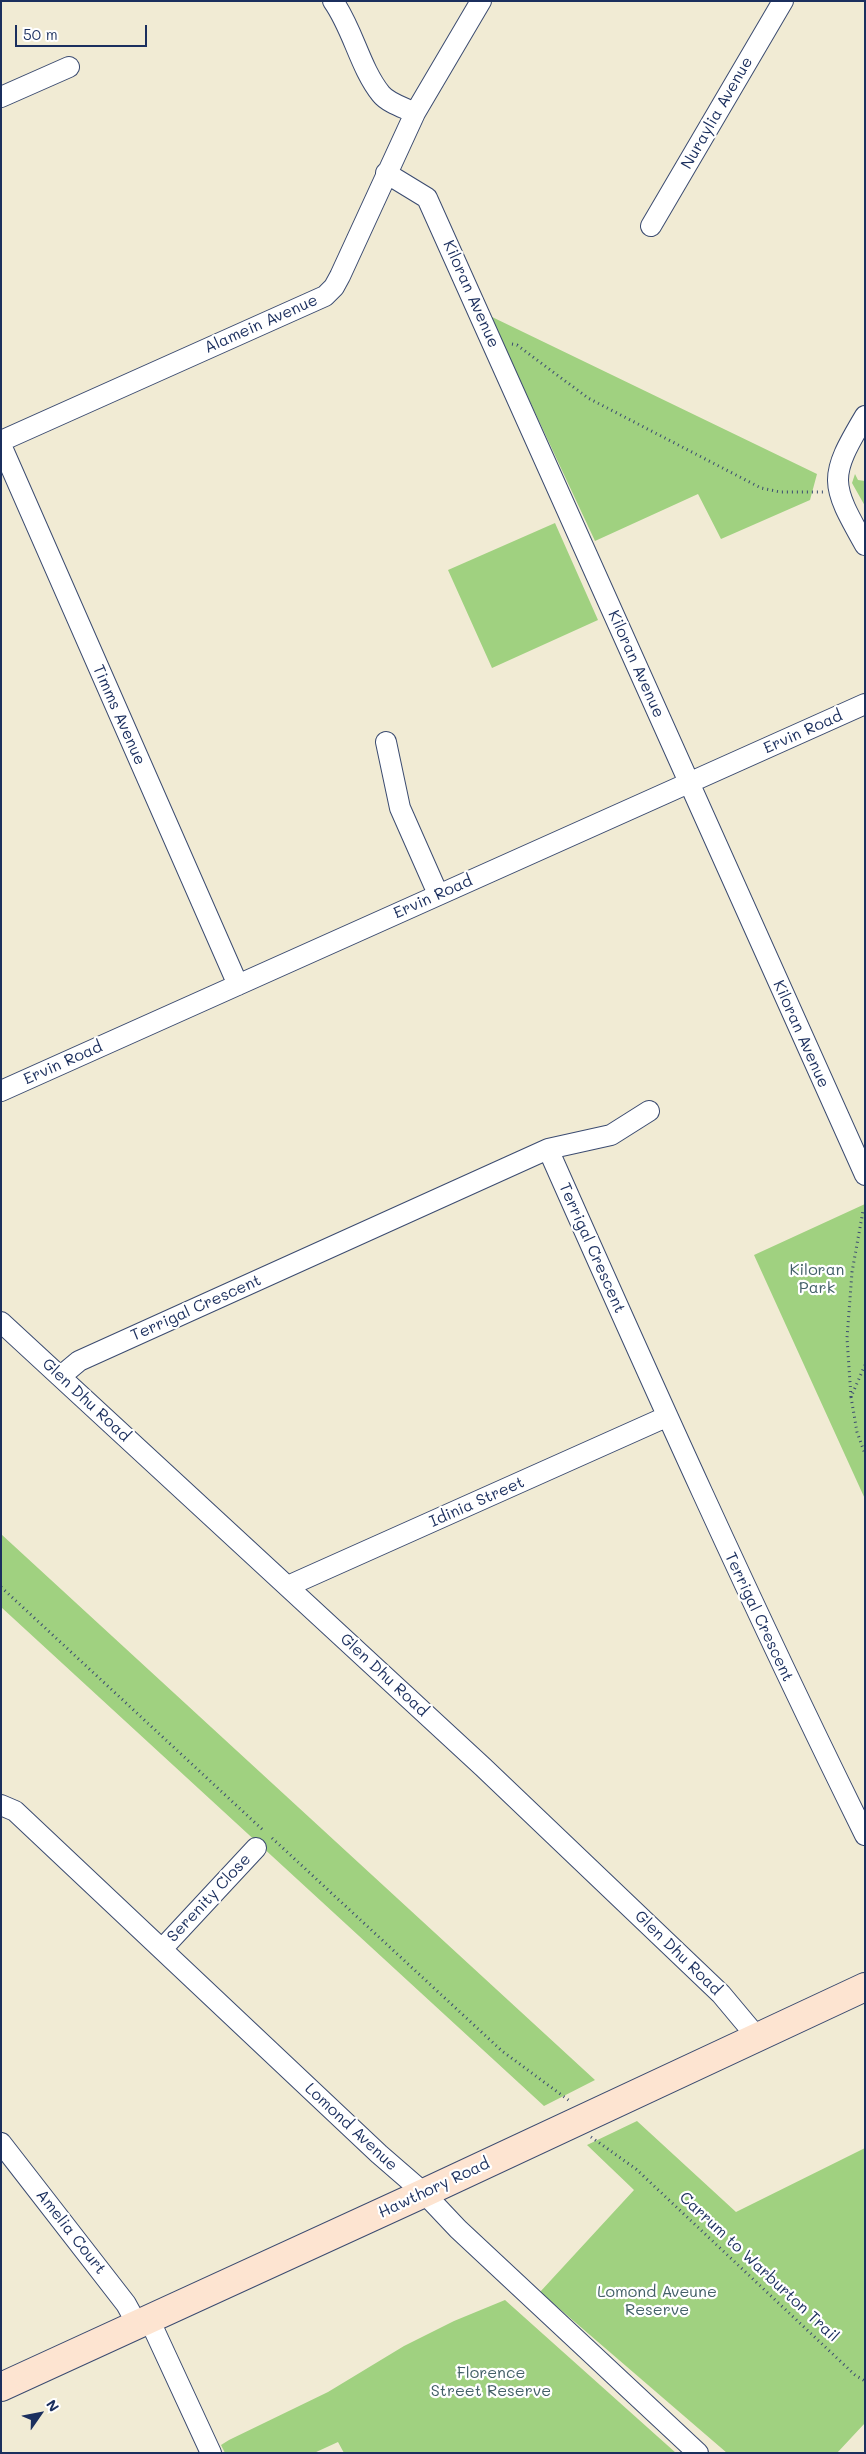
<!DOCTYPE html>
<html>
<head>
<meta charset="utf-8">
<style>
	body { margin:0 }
	#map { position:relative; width:866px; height:2454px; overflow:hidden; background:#f1ebd4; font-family:Mali,sans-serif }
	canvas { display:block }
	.frame { position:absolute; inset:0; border:2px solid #1b2f5e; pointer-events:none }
	.north { position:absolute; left:15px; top:2389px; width:50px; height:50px; -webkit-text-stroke:4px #fff; paint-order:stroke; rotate:57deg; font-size:14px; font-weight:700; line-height:20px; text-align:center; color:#1b2f5e }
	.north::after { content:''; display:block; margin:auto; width:18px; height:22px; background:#1b2f5e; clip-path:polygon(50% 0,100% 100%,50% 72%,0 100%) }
	.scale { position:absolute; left:15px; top:25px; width:132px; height:22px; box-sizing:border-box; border:2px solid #1b2f5e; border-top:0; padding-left:6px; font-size:15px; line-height:18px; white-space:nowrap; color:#1b2f5e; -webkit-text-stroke:4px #fff; paint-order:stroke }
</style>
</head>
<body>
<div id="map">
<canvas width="866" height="2454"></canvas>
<div class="frame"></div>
<div class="north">N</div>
<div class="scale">50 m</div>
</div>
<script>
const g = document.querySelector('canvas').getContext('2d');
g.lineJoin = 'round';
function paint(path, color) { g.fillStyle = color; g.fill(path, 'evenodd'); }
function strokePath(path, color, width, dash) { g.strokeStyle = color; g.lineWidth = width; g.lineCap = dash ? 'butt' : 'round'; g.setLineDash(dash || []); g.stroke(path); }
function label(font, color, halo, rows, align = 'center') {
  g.font = font + ' Mali,sans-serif'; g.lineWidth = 4.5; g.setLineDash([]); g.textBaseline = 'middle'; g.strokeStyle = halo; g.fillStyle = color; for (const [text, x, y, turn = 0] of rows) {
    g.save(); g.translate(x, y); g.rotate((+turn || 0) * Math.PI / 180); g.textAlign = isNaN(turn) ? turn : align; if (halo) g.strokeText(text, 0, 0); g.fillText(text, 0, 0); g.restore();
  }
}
paint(new Path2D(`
	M 490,316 L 817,474 L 810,500 L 721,539 L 698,494 L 595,541 Z
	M 855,474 L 858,480 L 865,481 L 865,506 L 852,483 Z
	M 555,523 L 598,620 L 492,668 L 448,570 Z
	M 865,1204 L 865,1499 L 754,1255 Z
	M 1,1534 L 595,2080 L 544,2106 L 1,1607 Z
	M 637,2121 L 736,2212 L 865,2148 L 865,2423 L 837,2453 L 727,2453 L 540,2292 L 634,2190 L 587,2145 Z
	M 505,2300 L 676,2453 L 344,2453 L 338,2442 L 314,2453 L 225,2453 L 221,2445 L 229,2440 L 328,2392 L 404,2346 L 454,2321 Z`), '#a0d180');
const street = new Path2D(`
	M 333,1 C 353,29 360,68 381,94 C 388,103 405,108 415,113
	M 1,97 L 69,67
	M 386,173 L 427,198 L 865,1175
	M 651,226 L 783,1
	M 865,416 C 828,478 830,483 865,545
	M 1,441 L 325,296 L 334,287 L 340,276 L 415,113 L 481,1
	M 1,445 L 238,985
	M 386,742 L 400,808 L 438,894
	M 1,1091 L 865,704
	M 548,1149 L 611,1135 L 649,1111
	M 1,1322 L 483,1767 L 721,1994 L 757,2037
	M 61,1376 L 79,1361 L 548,1149 C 650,1379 753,1609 865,1835
	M 288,1586 L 666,1417
	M 1,1805 L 15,1811 L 379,2154 L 424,2193 L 458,2229 L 698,2453
	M 162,1949 L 256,1848
	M 1,2143 L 126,2304 L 137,2324
	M 149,2319 L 211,2453`);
const secondary = new Path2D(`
	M 1,2387 L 424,2193 L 865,1987`);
strokePath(street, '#3b4b70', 22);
strokePath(secondary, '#3b4b70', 30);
strokePath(new Path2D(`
	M 512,344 L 517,345 L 588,398 L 761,488 L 780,492 L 823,492
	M 865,1365 L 851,1397 L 857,1432 L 865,1454
	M 851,1397 L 847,1338 L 852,1272 L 863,1211 L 865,1210
	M 1,1587 L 264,1831
	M 272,1838 L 502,2051 L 571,2102
	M 591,2137 L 636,2169 L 855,2375 L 865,2381`), '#3b4b70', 3, [1, 4]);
strokePath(street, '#fff', 20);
strokePath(secondary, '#fde4d1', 28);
label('16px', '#1b2f5e', '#fff', [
	["Nuraylia Avenue",717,113,-60],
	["Kiloran Avenue",471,294,66],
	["Alamein Avenue",261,324,-24],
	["Kiloran Avenue",636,664,66],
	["Timms Avenue",119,715,66],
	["Ervin Road",803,732,-24],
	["Ervin Road",433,897,-24],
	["Kiloran Avenue",801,1034,66],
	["Ervin Road",63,1063,-24],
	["Terrigal Crescent",592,1248,66],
	["Terrigal Crescent",196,1308,-24],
	["Glen Dhu Road",86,1400,43],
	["Idinia Street",477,1502,-24],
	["Terrigal Crescent",759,1617,65],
	["Glen Dhu Road",384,1675,43],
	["Serenity Close",209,1898,-47],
	["Glen Dhu Road",678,1953,44],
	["Lomond Avenue",351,2127,43],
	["Hawthory Road",434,2188,-25],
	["Amelia Court",71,2232,52],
	["Carrum to Warburton Trail",759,2267,43]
]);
label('16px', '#436068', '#fff', [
	["Kiloran",817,1270],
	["Park",817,1288],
	["Lomond Aveune",657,2292],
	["Reserve",657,2310],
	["Florence",491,2373],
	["Street Reserve",491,2391]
]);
</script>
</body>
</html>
